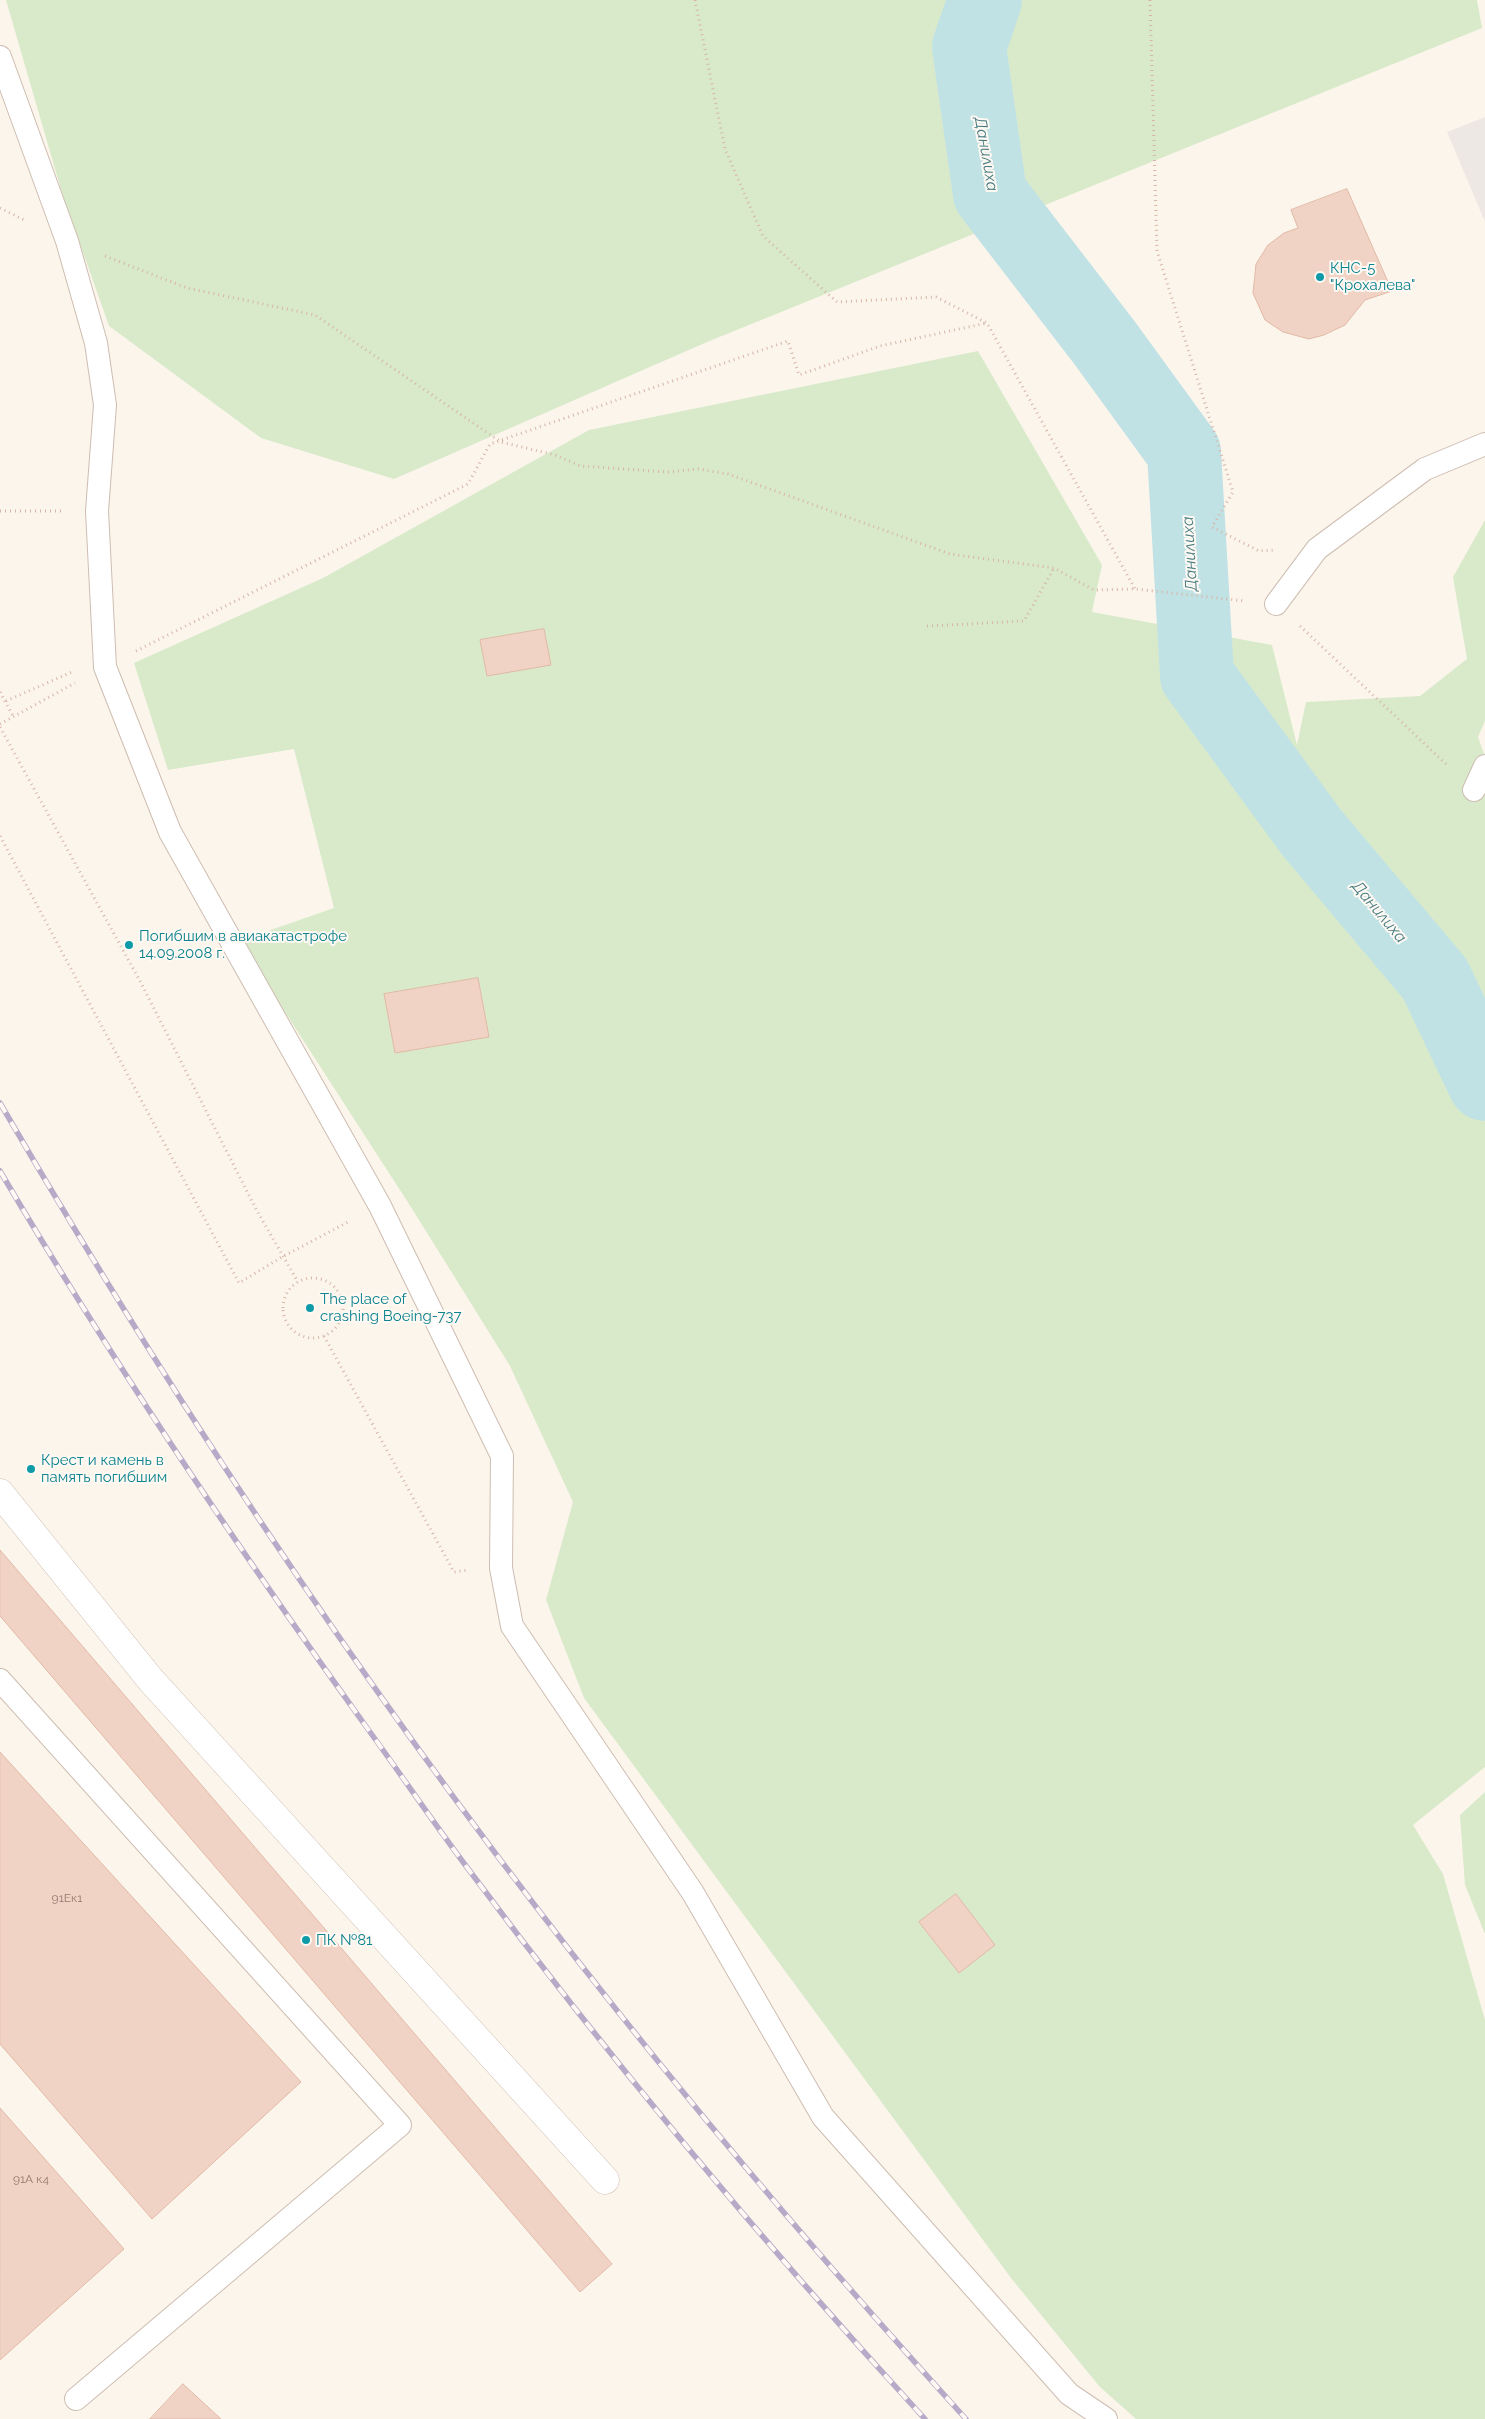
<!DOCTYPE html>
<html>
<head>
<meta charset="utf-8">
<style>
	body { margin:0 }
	canvas { display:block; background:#fcf5ec }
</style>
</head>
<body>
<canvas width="1485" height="2419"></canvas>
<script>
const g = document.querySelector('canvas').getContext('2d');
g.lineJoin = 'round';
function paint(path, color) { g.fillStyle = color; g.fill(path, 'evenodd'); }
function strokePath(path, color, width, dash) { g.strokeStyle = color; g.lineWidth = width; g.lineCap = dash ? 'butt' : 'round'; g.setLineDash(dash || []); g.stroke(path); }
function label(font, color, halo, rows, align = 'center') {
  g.font = font + ' Raleway,sans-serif'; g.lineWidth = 4; g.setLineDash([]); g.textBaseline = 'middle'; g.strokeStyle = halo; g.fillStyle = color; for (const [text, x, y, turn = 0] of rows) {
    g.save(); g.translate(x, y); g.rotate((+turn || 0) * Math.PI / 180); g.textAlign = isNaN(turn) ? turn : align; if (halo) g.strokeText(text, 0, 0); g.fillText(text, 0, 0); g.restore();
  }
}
paint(new Path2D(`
	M 1485,117 L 1485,222 L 1447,132 Z`), '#eee8e4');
paint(new Path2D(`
	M 6,0 L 1477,0 L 1482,28 L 707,342 L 394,479 L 261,438 L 109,326 L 62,193 Z
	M 978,351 L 1102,565 L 1092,612 L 1272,645 L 1297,745 L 1306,702 L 1420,696 L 1467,659 L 1453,577 L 1485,520 L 1485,721 L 1478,737 L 1485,757 L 1485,1767 L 1413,1825 L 1443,1874 L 1485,2020 L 1485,2419 L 1136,2419 L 1099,2386 L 1011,2278 L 584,1698 L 546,1600 L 573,1502 L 510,1366 L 409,1204 L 239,941 L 334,908 L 294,749 L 168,770 L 134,663 L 323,578 L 589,430 Z
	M 1485,1792 L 1485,1934 L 1465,1885 L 1460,1815 Z`), '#d9eaca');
strokePath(new Path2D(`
	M 985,0 L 969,47 L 990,194 L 1104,342 L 1184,452 L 1197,676 L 1312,833 L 1435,979 L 1485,1084`), '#c1e2e5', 74);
const building = new Path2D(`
	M 1347,189 L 1392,291 L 1365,300 L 1345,325 L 1324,335 L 1309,339 L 1283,332 L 1265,320 L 1253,293 L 1256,264 L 1268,245 L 1284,233 L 1298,228 L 1291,210 Z
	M 544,629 L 551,665 L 487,676 L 480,640 Z
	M 478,978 L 489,1037 L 395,1053 L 384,994 Z
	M 0,1550 L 612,2264 L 580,2292 L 0,1616 Z
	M 0,1752 L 301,2082 L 152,2219 L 0,2044 Z
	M 956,1894 L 995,1945 L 959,1973 L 919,1922 Z
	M 0,2108 L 124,2249 L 0,2360 Z
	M 183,2384 L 221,2419 L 150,2419 Z`);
paint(building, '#f0d3c5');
strokePath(building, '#e2b9a6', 1);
const lane = new Path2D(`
	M 0,57 L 67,241 L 96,343 L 105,405 L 97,511 L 105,667 L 170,832 L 380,1206 L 502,1456 L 501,1568 L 512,1626 L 693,1893 L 823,2117 L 1069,2394 L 1106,2419
	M 1276,604 L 1317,549 L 1425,469 L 1485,444
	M 1474,790 L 1485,766
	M 0,1680 L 400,2125 L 76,2399`);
const street = new Path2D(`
	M 0,1493 L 150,1679 L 605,2180`);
strokePath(lane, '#cebdb1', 24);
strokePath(street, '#cebdb1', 29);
strokePath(new Path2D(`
	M 695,0 L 725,149 L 763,236 L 837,302 L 936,297 L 987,323 L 1135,589
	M 1150,0 L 1157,251 L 1233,492 L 1212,527 L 1259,551 L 1276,550
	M 0,208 L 24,220
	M 105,256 L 187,288 L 315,315 L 501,442 L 555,455 L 581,466 L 667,472 L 698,469 L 728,474 L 950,554 L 1054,568 L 1094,590 L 1135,589 L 1245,601
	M 0,511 L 64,511
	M 927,626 L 1024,621 L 1054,568
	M 1300,626 L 1448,766
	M 136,651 L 468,484 L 490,444 L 788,341 L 799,375 L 880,346 L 987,323
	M 0,692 L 13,716
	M 6,701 L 72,672
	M 0,724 L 75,683
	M 0,727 L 140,981 L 257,1211 L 298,1282
	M 0,836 L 239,1283 L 282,1257 L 350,1221
	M283 1308a30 30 0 1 1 60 0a30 30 0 1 1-60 0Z
	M 324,1336 L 454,1572 L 469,1570`), '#d6b6a7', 3, [1, 4]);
strokePath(lane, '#fff', 22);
strokePath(street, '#fff', 28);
const rail = new Path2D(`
	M 0,1103 C 184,1420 390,1726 619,2013 C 730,2152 846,2287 966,2419
	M 0,1171 C 114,1364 239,1550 370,1732 C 402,1776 433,1822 466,1866 C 608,2057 763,2243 925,2419`);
strokePath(rail, '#b7a9c7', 5.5);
strokePath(rail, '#fef9f3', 4, [11]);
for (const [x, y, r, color] of [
	[1320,277,5,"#0f9aa8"],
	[129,945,5,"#0f9aa8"],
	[310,1308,5,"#0f9aa8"],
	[31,1469,5,"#0f9aa8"],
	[306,1940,5,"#0f9aa8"]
]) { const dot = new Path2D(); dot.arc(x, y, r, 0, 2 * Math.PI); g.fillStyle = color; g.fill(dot); strokePath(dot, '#fef9f3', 2); }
label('12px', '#95796c', null, [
	["91Ек1",67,1898],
	["91А к4",31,2179]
]);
label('15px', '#0d838f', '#fef9f3', [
	["КНС-5",1330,268],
	["\"Крохалева\"",1330,285],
	["Погибшим в авиакатастрофе",139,936],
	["14.09.2008 г.",139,953],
	["The place of",320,1299],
	["crashing Boeing-737",320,1316],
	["Крест и камень в",41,1460],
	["память погибшим",41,1477],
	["ПК №81",316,1940]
], 'left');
label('italic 16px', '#467b81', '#fef9f3', [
	["Данилиха",986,154,80],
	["Данилиха",1190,554,-93],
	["Данилиха",1379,912,50]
]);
</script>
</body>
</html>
